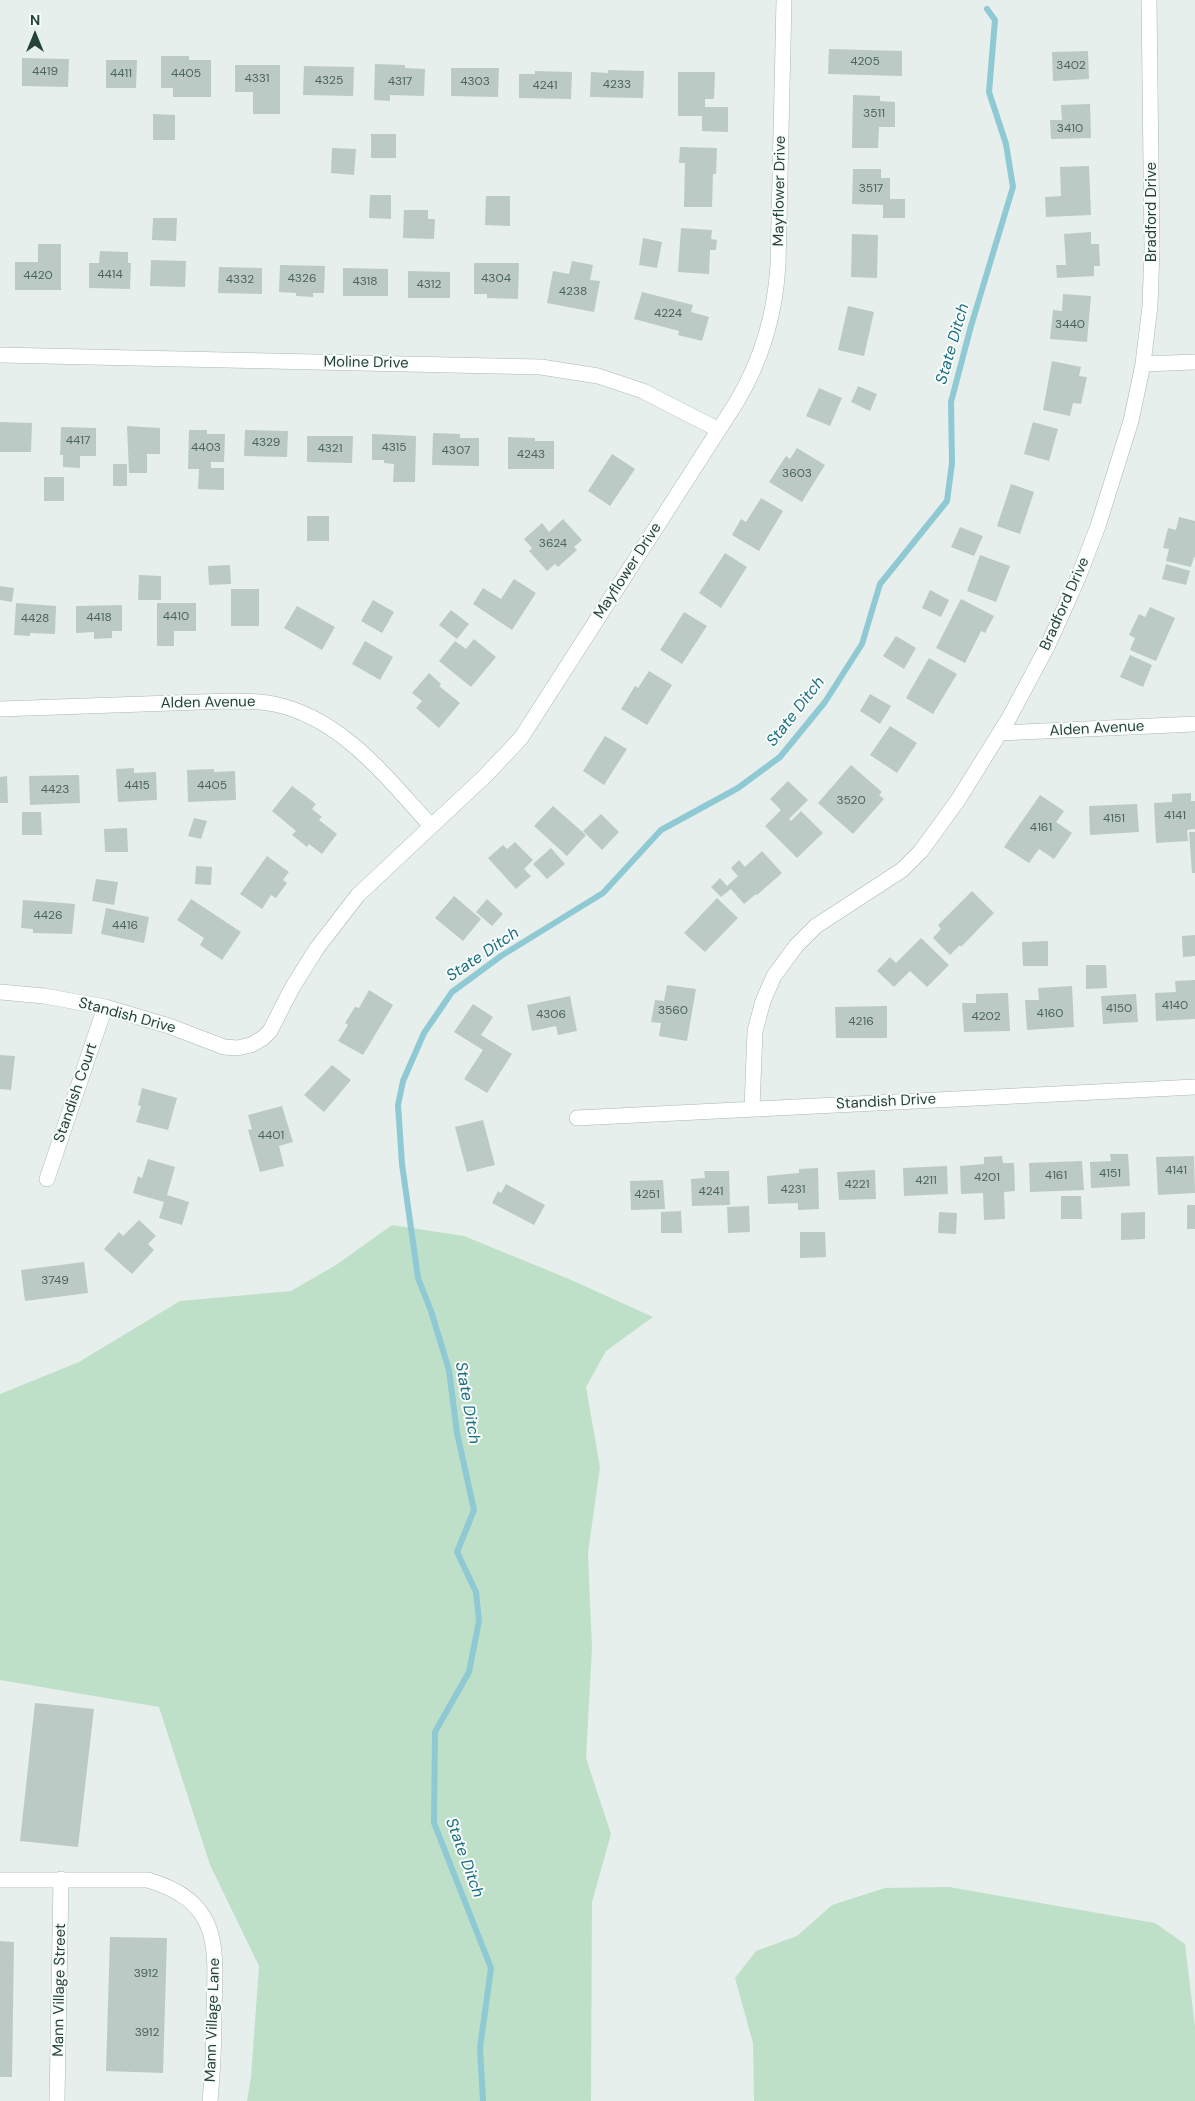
<!DOCTYPE html>
<html>
<head>
<meta charset="utf-8">
<style>
	body { margin:0 }
	#map { position:relative; width:1195px; height:2101px; overflow:hidden; background:#e6efeb; font-family:"DM Sans",sans-serif }
	canvas { display:block }
	.north { position:absolute; left:10px; top:10px; width:50px; height:50px; -webkit-text-stroke:4px #f7fbf9; paint-order:stroke; rotate:0deg; font-size:14px; font-weight:700; line-height:20px; text-align:center; color:#24423a }
	.north::after { content:''; display:block; margin:auto; width:18px; height:22px; background:#24423a; clip-path:polygon(50% 0,100% 100%,50% 72%,0 100%) }
</style>
</head>
<body>
<div id="map">
<canvas width="1195" height="2101"></canvas>
<div class="north">N</div>
</div>
<script>
const g = document.querySelector('canvas').getContext('2d');
g.lineJoin = 'round';
function paint(path, color) { g.fillStyle = color; g.fill(path, 'evenodd'); }
function strokePath(path, color, width, dash) { g.strokeStyle = color; g.lineWidth = width; g.lineCap = dash ? 'butt' : 'round'; g.setLineDash(dash || []); g.stroke(path); }
function label(font, color, halo, rows, align = 'center') {
  g.font = font + ' "DM Sans",sans-serif'; g.lineWidth = 4; g.setLineDash([]); g.textBaseline = 'middle'; g.strokeStyle = halo; g.fillStyle = color; for (const [text, x, y, turn = 0] of rows) {
    g.save(); g.translate(x, y); g.rotate((+turn || 0) * Math.PI / 180); g.textAlign = isNaN(turn) ? turn : align; if (halo) g.strokeText(text, 0, 0); g.fillText(text, 0, 0); g.restore();
  }
}
paint(new Path2D(`
	M 392,1225 L 464,1236 L 569,1279 L 653,1317 L 606,1351 L 586,1387 L 600,1467 L 588,1553 L 592,1648 L 586,1758 L 611,1834 L 592,1902 L 591,2101 L 247,2101 L 251,2077 L 259,1966 L 210,1865 L 159,1707 L 0,1680 L 0,1394 L 79,1362 L 180,1301 L 291,1291 L 336,1265 Z
	M 949,1887 L 1155,1923 L 1185,1944 L 1195,2027 L 1195,2101 L 754,2101 L 753,2043 L 735,1978 L 756,1951 L 797,1936 L 832,1905 L 885,1888 Z`), '#bfe0c8');
strokePath(new Path2D(`
	M 483,2101 L 480,2048 L 491,1968 L 434,1823 L 435,1732 L 469,1672 L 479,1621 L 476,1592 L 457,1552 L 474,1510 L 457,1433 L 449,1370 L 431,1311 L 418,1278 L 402,1164 L 398,1105 L 403,1081 L 424,1033 L 452,992 L 501,956 L 603,893 L 661,830 L 738,788 L 780,757 L 825,702 L 862,644 L 880,584 L 947,501 L 952,463 L 951,402 L 971,326 L 1013,187 L 1006,144 L 989,92 L 995,20 L 987,9`), '#8ec9d4', 6);
paint(new Path2D(`
	M 829,49 L 902,51 L 902,76 L 828,74 Z
	M 1088,51 L 1089,79 L 1053,81 L 1052,52 Z
	M 161,56 L 189,56 L 189,60 L 211,60 L 211,97 L 173,97 L 173,88 L 161,88 Z
	M 22,58 L 69,59 L 68,87 L 22,86 Z
	M 106,60 L 137,60 L 136,88 L 106,88 Z
	M 375,64 L 405,65 L 405,68 L 425,69 L 424,96 L 390,95 L 390,101 L 374,100 Z
	M 235,65 L 280,65 L 280,114 L 253,114 L 253,92 L 235,92 Z
	M 304,66 L 354,67 L 353,96 L 303,95 Z
	M 451,68 L 499,68 L 498,97 L 451,96 Z
	M 608,70 L 644,71 L 643,98 L 590,97 L 591,72 L 608,73 Z
	M 535,71 L 572,72 L 571,99 L 519,98 L 519,74 L 535,74 Z
	M 678,72 L 715,72 L 714,99 L 705,99 L 705,107 L 728,107 L 728,132 L 702,131 L 702,116 L 678,116 Z
	M 853,95 L 880,96 L 880,101 L 895,102 L 895,127 L 879,127 L 878,148 L 852,148 Z
	M 1090,104 L 1091,138 L 1051,139 L 1050,120 L 1062,120 L 1061,105 Z
	M 153,114 L 175,115 L 175,140 L 153,140 Z
	M 371,134 L 396,134 L 396,158 L 371,158 Z
	M 680,147 L 717,148 L 716,174 L 713,174 L 712,207 L 684,207 L 685,163 L 679,163 Z
	M 332,148 L 356,149 L 354,175 L 331,173 Z
	M 1089,166 L 1091,215 L 1046,217 L 1045,197 L 1061,196 L 1060,167 Z
	M 853,169 L 881,169 L 881,178 L 890,178 L 890,199 L 905,199 L 905,218 L 883,218 L 883,205 L 852,204 Z
	M 370,195 L 391,195 L 391,219 L 369,218 Z
	M 486,196 L 510,196 L 510,226 L 485,225 Z
	M 404,210 L 428,210 L 428,219 L 435,219 L 434,239 L 403,238 Z
	M 153,218 L 177,218 L 176,241 L 152,240 Z
	M 681,228 L 712,230 L 711,239 L 717,240 L 716,250 L 710,250 L 709,274 L 678,272 Z
	M 1091,232 L 1091,244 L 1099,244 L 1100,266 L 1094,266 L 1094,276 L 1057,278 L 1056,265 L 1066,265 L 1064,234 Z
	M 852,234 L 878,235 L 877,278 L 851,277 Z
	M 643,238 L 662,242 L 657,268 L 639,265 Z
	M 38,244 L 61,244 L 61,290 L 15,290 L 15,262 L 38,262 Z
	M 100,251 L 128,252 L 128,263 L 131,263 L 130,289 L 89,288 L 89,263 L 99,263 Z
	M 151,260 L 186,261 L 185,287 L 150,286 Z
	M 572,261 L 593,265 L 590,280 L 600,281 L 594,312 L 547,303 L 553,271 L 569,274 Z
	M 474,263 L 519,263 L 518,299 L 487,298 L 487,294 L 474,294 Z
	M 280,265 L 325,266 L 324,293 L 313,293 L 313,297 L 296,296 L 296,293 L 279,292 Z
	M 219,267 L 262,268 L 262,294 L 218,293 Z
	M 343,268 L 388,269 L 388,296 L 343,296 Z
	M 408,271 L 450,272 L 450,298 L 408,298 Z
	M 642,292 L 693,305 L 691,312 L 709,317 L 702,341 L 678,335 L 679,331 L 634,319 Z
	M 1063,294 L 1091,296 L 1087,342 L 1050,339 L 1053,310 L 1062,311 Z
	M 848,306 L 874,312 L 864,356 L 838,350 Z
	M 1052,361 L 1081,367 L 1079,376 L 1087,377 L 1081,404 L 1073,403 L 1070,416 L 1043,410 Z
	M 858,386 L 877,394 L 870,411 L 851,402 Z
	M 819,388 L 842,398 L 830,426 L 806,416 Z
	M 0,422 L 32,423 L 31,452 L 0,452 Z
	M 1033,422 L 1058,429 L 1049,461 L 1024,454 Z
	M 127,426 L 160,428 L 160,454 L 147,454 L 147,473 L 129,473 Z
	M 61,427 L 96,428 L 96,456 L 80,456 L 80,468 L 63,467 L 63,455 L 60,455 Z
	M 189,430 L 207,430 L 207,434 L 225,434 L 224,462 L 211,462 L 211,468 L 224,468 L 224,490 L 198,489 L 199,469 L 188,469 Z
	M 245,430 L 288,431 L 287,457 L 244,456 Z
	M 433,433 L 460,434 L 460,438 L 479,438 L 479,466 L 432,465 Z
	M 372,434 L 416,436 L 415,482 L 393,482 L 394,464 L 384,463 L 384,460 L 372,460 Z
	M 307,436 L 353,436 L 352,463 L 307,462 Z
	M 508,437 L 535,438 L 535,441 L 554,441 L 554,469 L 508,469 Z
	M 797,448 L 825,465 L 802,502 L 769,482 L 786,456 L 790,459 Z
	M 612,454 L 635,469 L 610,506 L 588,491 Z
	M 113,464 L 127,464 L 127,486 L 113,486 Z
	M 44,477 L 64,477 L 64,501 L 44,501 Z
	M 1011,484 L 1034,492 L 1020,534 L 997,526 Z
	M 761,498 L 783,511 L 759,551 L 732,535 L 741,519 L 746,522 Z
	M 307,516 L 329,516 L 329,541 L 307,541 Z
	M 1179,517 L 1195,521 L 1195,557 L 1194,557 L 1191,567 L 1166,561 L 1169,549 L 1163,548 L 1168,528 L 1176,530 Z
	M 563,519 L 582,540 L 574,547 L 577,550 L 558,567 L 555,564 L 547,571 L 529,551 L 532,548 L 524,539 L 542,523 L 549,532 Z
	M 960,527 L 983,536 L 974,556 L 951,547 Z
	M 725,553 L 747,567 L 721,608 L 699,593 Z
	M 980,555 L 1010,566 L 996,602 L 967,591 Z
	M 1166,564 L 1190,571 L 1186,585 L 1162,579 Z
	M 230,565 L 231,584 L 209,585 L 208,566 Z
	M 139,575 L 161,576 L 161,600 L 138,600 Z
	M 514,579 L 536,593 L 512,630 L 473,604 L 483,588 L 501,599 Z
	M 0,586 L 14,588 L 12,602 L 0,600 Z
	M 231,589 L 259,589 L 259,626 L 231,626 Z
	M 930,590 L 949,600 L 941,617 L 922,608 Z
	M 961,599 L 994,616 L 985,633 L 981,631 L 965,663 L 936,648 Z
	M 373,600 L 394,612 L 382,633 L 361,621 Z
	M 16,603 L 56,606 L 55,634 L 30,633 L 30,636 L 14,635 Z
	M 157,603 L 196,603 L 196,631 L 174,631 L 174,646 L 157,646 Z
	M 122,605 L 122,631 L 112,631 L 112,638 L 94,639 L 94,632 L 76,633 L 76,606 Z
	M 297,606 L 335,627 L 322,650 L 284,628 Z
	M 1150,607 L 1175,618 L 1156,661 L 1130,650 L 1135,638 L 1129,635 L 1139,614 L 1145,617 Z
	M 451,610 L 469,624 L 457,639 L 439,625 Z
	M 684,612 L 707,626 L 682,664 L 660,650 Z
	M 896,636 L 916,648 L 904,669 L 883,656 Z
	M 474,639 L 496,657 L 471,687 L 439,661 L 455,641 L 466,649 Z
	M 365,641 L 393,657 L 380,680 L 352,664 Z
	M 1130,655 L 1152,665 L 1143,687 L 1120,677 Z
	M 929,658 L 957,674 L 933,714 L 906,698 Z
	M 649,671 L 672,685 L 647,725 L 621,709 L 635,686 L 638,688 Z
	M 429,673 L 441,684 L 439,686 L 460,703 L 439,728 L 416,708 L 422,701 L 412,693 Z
	M 870,694 L 891,706 L 880,724 L 860,711 Z
	M 890,726 L 917,743 L 897,773 L 870,755 Z
	M 605,736 L 627,749 L 604,785 L 583,771 Z
	M 851,765 L 882,792 L 879,795 L 884,799 L 853,834 L 818,803 Z
	M 134,768 L 134,773 L 156,772 L 157,800 L 118,802 L 116,769 Z
	M 214,769 L 214,772 L 235,771 L 236,800 L 188,802 L 187,770 Z
	M 79,775 L 80,803 L 30,805 L 29,776 Z
	M 7,776 L 8,803 L 0,803 L 0,777 Z
	M 788,781 L 808,800 L 789,819 L 791,821 L 801,811 L 823,833 L 797,858 L 765,826 L 781,810 L 770,799 Z
	M 292,786 L 316,804 L 312,809 L 322,817 L 319,820 L 337,834 L 322,854 L 309,844 L 307,847 L 292,835 L 296,831 L 272,811 Z
	M 1191,793 L 1191,801 L 1195,801 L 1195,829 L 1187,830 L 1188,841 L 1156,843 L 1154,803 L 1172,802 L 1172,794 Z
	M 1040,795 L 1064,811 L 1056,822 L 1072,833 L 1054,859 L 1039,849 L 1029,863 L 1004,847 Z
	M 1137,804 L 1139,832 L 1090,835 L 1089,806 Z
	M 553,806 L 586,835 L 567,856 L 534,826 Z
	M 22,812 L 41,812 L 42,835 L 22,835 Z
	M 601,814 L 619,832 L 602,850 L 583,831 Z
	M 194,818 L 207,821 L 201,839 L 188,836 Z
	M 127,828 L 128,852 L 105,852 L 104,829 Z
	M 1189,832 L 1195,832 L 1195,873 L 1192,873 Z
	M 515,842 L 533,860 L 524,869 L 531,876 L 516,889 L 488,858 L 503,845 L 507,849 Z
	M 551,848 L 565,864 L 547,879 L 533,864 Z
	M 762,851 L 782,873 L 757,895 L 756,894 L 744,904 L 731,889 L 721,897 L 711,887 L 720,878 L 727,886 L 738,876 L 731,868 L 739,860 L 745,867 Z
	M 267,856 L 289,872 L 283,880 L 287,883 L 276,898 L 271,895 L 262,909 L 240,894 Z
	M 196,866 L 212,867 L 211,885 L 195,884 Z
	M 96,879 L 118,882 L 114,905 L 92,901 Z
	M 972,891 L 994,913 L 961,947 L 960,945 L 950,955 L 933,938 L 941,929 L 938,925 Z
	M 454,896 L 481,919 L 463,941 L 435,918 Z
	M 717,898 L 738,918 L 705,952 L 684,933 Z
	M 191,899 L 241,932 L 222,960 L 200,945 L 204,938 L 177,920 Z
	M 487,899 L 503,914 L 492,926 L 476,912 Z
	M 23,900 L 75,904 L 72,934 L 33,933 L 33,929 L 21,928 Z
	M 106,908 L 149,917 L 144,943 L 101,934 Z
	M 1195,935 L 1195,956 L 1183,957 L 1182,936 Z
	M 921,938 L 949,965 L 927,987 L 910,971 L 894,987 L 877,971 L 890,957 L 896,963 Z
	M 1048,941 L 1048,966 L 1023,966 L 1022,942 Z
	M 1086,965 L 1106,965 L 1107,988 L 1086,989 Z
	M 1195,980 L 1195,1019 L 1156,1021 L 1155,993 L 1176,992 L 1175,981 Z
	M 667,985 L 696,989 L 687,1041 L 659,1036 L 661,1023 L 651,1022 L 655,1000 L 664,1001 Z
	M 1072,986 L 1074,1027 L 1027,1030 L 1025,1000 L 1039,1000 L 1038,988 Z
	M 369,990 L 393,1005 L 363,1055 L 338,1041 L 348,1025 L 345,1023 L 355,1007 L 359,1008 Z
	M 1008,993 L 1010,1031 L 964,1032 L 962,1003 L 976,1003 L 976,994 Z
	M 1136,994 L 1138,1022 L 1103,1024 L 1101,996 Z
	M 570,996 L 577,1031 L 558,1035 L 556,1026 L 532,1031 L 527,1005 Z
	M 473,1004 L 493,1017 L 481,1035 L 512,1054 L 487,1093 L 464,1079 L 483,1050 L 454,1032 Z
	M 887,1006 L 887,1038 L 836,1038 L 835,1007 Z
	M 0,1055 L 15,1056 L 11,1090 L 0,1089 Z
	M 332,1065 L 351,1080 L 324,1112 L 304,1095 Z
	M 142,1088 L 177,1098 L 168,1130 L 136,1122 L 141,1106 L 138,1105 Z
	M 282,1106 L 293,1142 L 279,1146 L 284,1166 L 260,1172 L 248,1130 L 252,1129 L 248,1115 Z
	M 483,1120 L 495,1165 L 467,1172 L 455,1127 Z
	M 1110,1154 L 1128,1154 L 1130,1186 L 1091,1188 L 1090,1162 L 1111,1161 Z
	M 1002,1156 L 1003,1163 L 1014,1163 L 1015,1191 L 1004,1192 L 1005,1219 L 984,1220 L 983,1193 L 961,1194 L 960,1166 L 984,1164 L 984,1157 Z
	M 1194,1156 L 1195,1193 L 1158,1195 L 1156,1157 Z
	M 148,1159 L 175,1167 L 167,1195 L 189,1202 L 182,1225 L 159,1218 L 164,1202 L 133,1193 L 138,1176 L 142,1178 Z
	M 1082,1161 L 1084,1190 L 1030,1192 L 1029,1163 Z
	M 947,1166 L 948,1194 L 904,1196 L 903,1168 Z
	M 818,1168 L 819,1209 L 798,1210 L 798,1203 L 768,1204 L 767,1176 L 799,1173 L 799,1169 Z
	M 875,1170 L 876,1199 L 839,1200 L 837,1172 Z
	M 704,1171 L 729,1171 L 730,1205 L 692,1206 L 691,1179 L 705,1178 Z
	M 663,1180 L 665,1209 L 631,1210 L 630,1181 Z
	M 506,1184 L 545,1205 L 534,1225 L 492,1203 L 498,1191 L 501,1193 Z
	M 1061,1196 L 1081,1196 L 1082,1219 L 1061,1219 Z
	M 1187,1205 L 1195,1205 L 1195,1229 L 1187,1229 Z
	M 749,1206 L 750,1232 L 728,1233 L 727,1207 Z
	M 681,1211 L 682,1233 L 661,1233 L 661,1212 Z
	M 939,1212 L 957,1213 L 956,1234 L 938,1233 Z
	M 1145,1212 L 1145,1239 L 1121,1240 L 1121,1213 Z
	M 139,1220 L 156,1236 L 148,1244 L 154,1250 L 132,1274 L 104,1249 L 119,1232 L 123,1236 Z
	M 800,1232 L 825,1232 L 826,1257 L 800,1258 Z
	M 84,1262 L 88,1293 L 25,1301 L 21,1270 Z
	M 35,1703 L 94,1709 L 78,1847 L 20,1841 Z
	M 110,1937 L 167,1938 L 163,2073 L 106,2071 Z
	M 0,1941 L 14,1942 L 12,2077 L 0,2077 Z`), '#bbcac4');
const street = new Path2D(`
	M 0,355 L 541,367 L 598,376 L 643,391 L 719,430
	M 1143,364 L 1195,362
	M 0,709 L 229,701 C 244,701 259,701 274,704 C 342,718 387,778 431,826
	M 1000,733 L 1195,724
	M 0,992 L 44,996 L 105,1007 L 169,1026 L 224,1047 L 237,1048 L 251,1045 L 263,1038 L 270,1031 L 292,988 L 317,948 L 358,895 L 486,775 L 521,738 L 736,403 C 762,360 775,315 778,265 L 784,0
	M 752,1108 L 755,1031 L 763,1001 L 774,976 L 796,946 L 816,926 L 902,870 L 921,851 L 958,800 L 1009,718 L 1048,645 L 1078,578 L 1098,526 L 1131,421 L 1143,364 L 1150,306 L 1152,249 L 1149,0
	M 577,1118 L 1195,1087
	M 47,1179 L 105,1007
	M 0,1880 L 148,1880 C 221,1902 216,1945 214,2010 C 214,2040 213,2071 210,2101
	M 57,2101 L 61,1879`);
strokePath(street, '#a8b8b2', 16);
strokePath(street, '#fff', 15);
label('12px', '#4a645c', null, [
	["4205",865,62],
	["3402",1071,66],
	["4419",45,72],
	["4411",121,74],
	["4405",186,74],
	["4331",257,79],
	["4325",329,81],
	["4317",400,82],
	["4303",475,82],
	["4233",617,85],
	["4241",545,86],
	["3511",874,114],
	["3410",1070,129],
	["3517",871,189],
	["4414",110,275],
	["4420",38,276],
	["4326",302,279],
	["4304",496,279],
	["4332",240,280],
	["4318",365,282],
	["4312",429,285],
	["4238",573,292],
	["4224",668,314],
	["3440",1070,325],
	["4417",78,441],
	["4329",266,443],
	["4403",206,448],
	["4315",394,448],
	["4321",330,449],
	["4307",456,451],
	["4243",531,455],
	["3603",797,474],
	["3624",553,544],
	["4410",176,617],
	["4418",99,618],
	["4428",35,619],
	["4415",137,786],
	["4405",212,786],
	["4423",55,790],
	["3520",851,801],
	["4141",1175,816],
	["4151",1114,819],
	["4161",1041,828],
	["4426",48,916],
	["4416",125,926],
	["4140",1175,1006],
	["4150",1119,1009],
	["3560",673,1011],
	["4160",1050,1014],
	["4306",551,1015],
	["4202",986,1017],
	["4216",861,1022],
	["4401",271,1136],
	["4141",1176,1171],
	["4151",1110,1174],
	["4161",1056,1176],
	["4201",987,1178],
	["4211",926,1181],
	["4221",857,1185],
	["4231",793,1190],
	["4241",711,1192],
	["4251",647,1195],
	["3749",55,1281],
	["3912",146,1974],
	["3912",147,2033]
]);
label('15px', '#24423a', '#f7fbf9', [
	["Mayflower Drive",780,191,-89],
	["Bradford Drive",1152,212,-90],
	["Moline Drive",366,363,1],
	["Mayflower Drive",628,571,-57],
	["Bradford Drive",1065,604,-66],
	["Alden Avenue",208,703,-1],
	["Alden Avenue",1097,729,-3],
	["Standish Drive",127,1016,15],
	["Standish Court",76,1093,-71],
	["Standish Drive",886,1102,-3],
	["Mann Village Street",60,1990,-89],
	["Mann Village Lane",213,2020,-88]
]);
label('italic 16px', '#1c6f80', '#f7fbf9', [
	["State Ditch",953,344,-74],
	["State Ditch",796,712,-52],
	["State Ditch",483,955,-34],
	["State Ditch",467,1403,80],
	["State Ditch",464,1858,70]
]);
</script>
</body>
</html>
